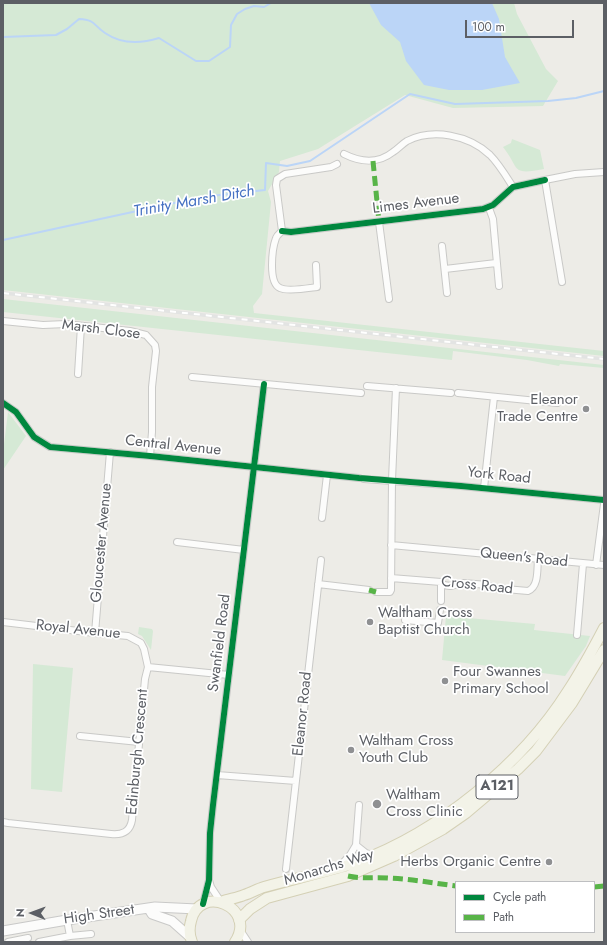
<!DOCTYPE html>
<html>
<head>
<meta charset="utf-8">
<style>
	body { margin:0 }
	#map { position:relative; width:607px; height:945px; overflow:hidden; background:#edece7; font-family:Jost,sans-serif }
	canvas { display:block }
	.frame { position:absolute; inset:0; border:4px solid #5c5f65; pointer-events:none }
	.legend { position:absolute; left:455px; top:881px; width:140px; height:52px; box-sizing:border-box; background:#fff; border:1px solid #bebfc1; margin:0; padding:5px 7px; list-style:none; font-size:12px; color:#5c5f65 }
	.legend li { display:flex; align-items:center; gap:8px; height:20px }
	.legend b { width:20px; border:1px solid #bebfc1 }
	.north { position:absolute; left:12px; top:893px; width:40px; height:40px; -webkit-text-stroke:3px #fff; paint-order:stroke; rotate:271deg; font-size:11px; font-weight:700; line-height:16px; text-align:center; color:#5c5f65 }
	.north::after { content:''; display:block; margin:auto; width:14px; height:18px; background:#5c5f65; clip-path:polygon(50% 0,100% 100%,50% 72%,0 100%) }
	.scale { position:absolute; left:465px; top:20px; width:109px; height:18px; box-sizing:border-box; border:2px solid #5c5f65; border-top:0; padding-left:5px; font-size:12px; line-height:14px; white-space:nowrap; color:#5c5f65; -webkit-text-stroke:3px #fff; paint-order:stroke }
</style>
</head>
<body>
<div id="map">
<canvas width="607" height="945"></canvas>
<div class="frame"></div>
<ul class="legend">
<li><b style="height:5px;background:#00873e"></b>Cycle path</li>
<li><b style="height:5px;background:#58b448"></b>Path</li>
</ul>
<div class="north">N</div>
<div class="scale">100 m</div>
</div>
<script>
const g = document.querySelector('canvas').getContext('2d');
g.lineJoin = 'round';
function paint(path, color) { g.fillStyle = color; g.fill(path, 'evenodd'); }
function strokePath(path, color, width, dash) { g.strokeStyle = color; g.lineWidth = width; g.lineCap = dash ? 'butt' : 'round'; g.setLineDash(dash || []); g.stroke(path); }
function label(font, color, halo, rows, align = 'center') {
  g.font = font + ' Jost,sans-serif'; g.lineWidth = 3.5; g.setLineDash([]); g.textBaseline = 'middle'; g.strokeStyle = halo; g.fillStyle = color; for (const [text, x, y, turn = 0] of rows) {
    g.save(); g.translate(x, y); g.rotate((+turn || 0) * Math.PI / 180); g.textAlign = isNaN(turn) ? turn : align; if (halo) g.strokeText(text, 0, 0); g.fillText(text, 0, 0); g.restore();
  }
}
paint(new Path2D(`
	M 3,3 L 514,3 L 517,14 L 546,69 L 558,81 L 543,106 L 453,108 L 405,95 L 318,149 L 280,161 L 279,172 L 268,191 L 271,202 L 262,294 L 253,306 L 254,313 L 604,351 L 604,356 L 3,290 Z
	M 512,139 L 540,150 L 544,169 C 510,176 520,168 503,147 L 511,143 Z
	M 3,299 L 604,365 L 604,368 L 560,364 L 559,366 L 527,360 L 453,351 L 452,360 L 3,312 Z
	M 8,412 L 26,436 L 3,470 L 3,453 Z
	M 446,616 L 535,624 L 534,630 L 590,636 L 586,646 L 565,676 L 442,660 Z
	M 139,627 L 152,629 L 153,631 L 151,650 L 142,636 L 138,634 Z
	M 33,664 L 73,668 L 62,792 L 31,789 Z`), '#d5e9d5');
paint(new Path2D(`
	M 369,3 L 492,3 L 499,19 L 505,57 L 520,83 L 482,90 L 449,90 L 424,85 L 406,61 L 400,42 L 381,25 Z`), '#bbd5f7');
strokePath(new Path2D(`
	M 3,37 L 56,35 L 67,29 L 79,19 C 96,20 92,24 105,33 C 121,44 140,44 159,38 L 196,61 L 209,61 L 230,47 L 231,25 L 237,14 L 245,9 L 254,6 L 264,7 L 271,3
	M 3,240 L 202,197 L 265,190 L 266,163 L 287,166 L 310,161 L 410,94 L 455,104 L 548,101 L 576,98 L 604,91`), '#bbd5f7', 2);
const minor = new Path2D(`
	M 344,154 C 360,162 378,164 393,152 C 398,149 402,144 407,141 C 433,128 469,135 490,155 C 499,164 506,176 513,187
	M 489,208 L 493,219 L 499,286
	M 379,222 L 389,299
	M 282,231 L 291,232 L 483,209 L 493,205 L 513,187 L 545,180
	M 282,231 C 280,233 277,235 276,238 C 272,249 268,283 280,288 C 288,292 309,288 317,287 L 316,265
	M 282,231 L 276,185 L 277,179 L 285,174 L 331,167 L 337,164
	M 442,246 L 447,293
	M 445,269 L 496,263
	M 562,282 L 545,180 L 575,174 L 604,172
	M 3,321 L 43,325 L 66,324 L 130,331 L 146,335 L 155,345 L 156,351 L 152,387 L 152,432 L 150,456
	M 78,374 L 81,326
	M 192,377 L 361,393
	M 367,386 L 451,393
	M 458,393 L 557,403
	M 3,403 L 16,412 L 34,437 L 50,447 L 150,456 L 359,478
	M 364,479 L 461,486 L 604,500
	M 484,488 L 494,397
	M 322,518 L 327,475
	M 177,542 L 244,550
	M 391,545 L 604,565
	M 596,565 L 604,504
	M 391,578 L 441,582 L 444,585 L 450,586 L 463,583 L 488,585 L 494,588 L 528,591 C 539,587 537,569 538,559
	M 441,582 L 441,601
	M 318,584 L 369,590
	M 376,592 L 390,592 L 391,590 L 392,480 L 396,388
	M 405,620 L 438,623 L 440,610
	M 3,622 L 95,633 L 128,636 L 141,643 L 144,649 L 148,667 L 229,675
	M 95,633 L 110,452
	M 577,635 L 583,564
	M 80,736 L 139,742
	M 217,775 L 296,781
	M 3,822 L 8,823 L 111,834 C 122,835 130,832 132,820 L 145,679 L 148,667
	M 356,845 L 366,853 L 373,855
	M 339,867 L 350,855 L 356,845 L 359,805
	M 286,869 L 321,560
	M 209,880 L 211,887 L 221,902
	M 203,904 L 209,880 L 210,833 L 213,805 L 264,384
	M 67,920 L 70,936
	M 240,930 L 248,942
	M 8,942 L 28,938
	M 39,942 L 70,936 L 91,934`);
const secondary = new Path2D(`
	M 149,909 L 152,914 L 172,921 L 190,937
	M 3,931 L 67,920 L 155,907 L 197,909`);
const primary = new Path2D(`
	M 221,902 C 229,899 237,898 244,895 C 251,893 257,889 264,887 C 295,878 327,873 357,862 C 439,832 522,764 568,691 C 581,671 593,649 604,628
	M 239,920 L 250,909 L 267,898 L 348,876 L 394,856 L 443,829 L 466,813 L 518,769 L 536,751 L 572,703 L 604,650
	M 192,942 C 189,935 189,928 191,921 C 199,883 258,907 235,942`);
strokePath(minor, '#c9c9c7', 8);
strokePath(secondary, '#c9c9c8', 11);
strokePath(primary, '#d4d0b5', 12);
strokePath(minor, '#fcfcfb', 6);
strokePath(secondary, '#fcfcfb', 9);
strokePath(primary, '#f3f3e8', 10);
const rail = new Path2D(`
	M 3,293 L 604,359`);
strokePath(rail, '#e3e4e3', 3.5);
strokePath(rail, '#fff', 2, [6]);
strokePath(new Path2D(`
	M 373,161 L 379,222
	M 369,590 L 376,592
	M 348,876 C 362,879 374,877 388,878 C 411,879 433,883 456,886
	M 594,887 L 604,886`), '#58b448', 5, [10, 5]);
strokePath(new Path2D(`
	M 282,231 L 291,232 L 483,209 L 493,205 L 513,187 L 545,180
	M 3,403 L 16,412 L 34,437 L 50,447 L 150,456 L 359,478 L 461,486 L 604,500
	M 203,904 L 209,880 L 210,833 L 213,805 L 264,384`), '#00873e', 6);
for (const [x, y, r, color] of [
	[586,409,4,"#8f9092"],
	[370,622,4,"#8f9092"],
	[445,681,4,"#8f9092"],
	[351,750,4,"#8f9092"],
	[377,804,5,"#8f9092"],
	[549,862,4,"#8f9092"]
]) { const dot = new Path2D(); dot.arc(x, y, r, 0, 2 * Math.PI); g.fillStyle = color; g.fill(dot); strokePath(dot, '#fff', 1.5); }
for (const [x, y, w] of [
	[497,787,42]
]) { const box = new Path2D(); box.roundRect(x - w / 2, y - 12, w, 24, 3); g.fillStyle = '#fff'; g.fill(box); strokePath(box, '#5c5f65', 1); }
label('bold 14px', '#5c5f65', null, [
	["A121",497,787]
]);
label('15px', '#5c5f65', '#fff', [
	["Limes Avenue",416,204,-7],
	["Marsh Close",101,330,7],
	["Central Avenue",173,446,6],
	["York Road",499,476,6],
	["Gloucester Avenue",102,543,-85],
	["Queen's Road",524,558,6],
	["Cross Road",477,586,6],
	["Royal Avenue",78,630,6],
	["Swanfield Road",220,643,-83],
	["Eleanor Road",303,714,-84],
	["Edinburgh Crescent",138,752,-85],
	["Monarchs Way",329,868,-17],
	["High Street",99,915,-8]
]);
label('15px', '#5c5f65', '#fff', [
	["Eleanor",578,400,"right"],
	["Trade Centre",578,417,"right"],
	["Waltham Cross",378,613],
	["Baptist Church",378,630],
	["Four Swannes",453,672],
	["Primary School",453,689],
	["Waltham Cross",359,741],
	["Youth Club",359,758],
	["Waltham",386,795],
	["Cross Clinic",386,812],
	["Herbs Organic Centre",541,862,"right"]
], 'left');
label('italic 16px', '#4772c3', '#fff', [
	["Trinity Marsh Ditch",194,202,-10]
]);
</script>
</body>
</html>
